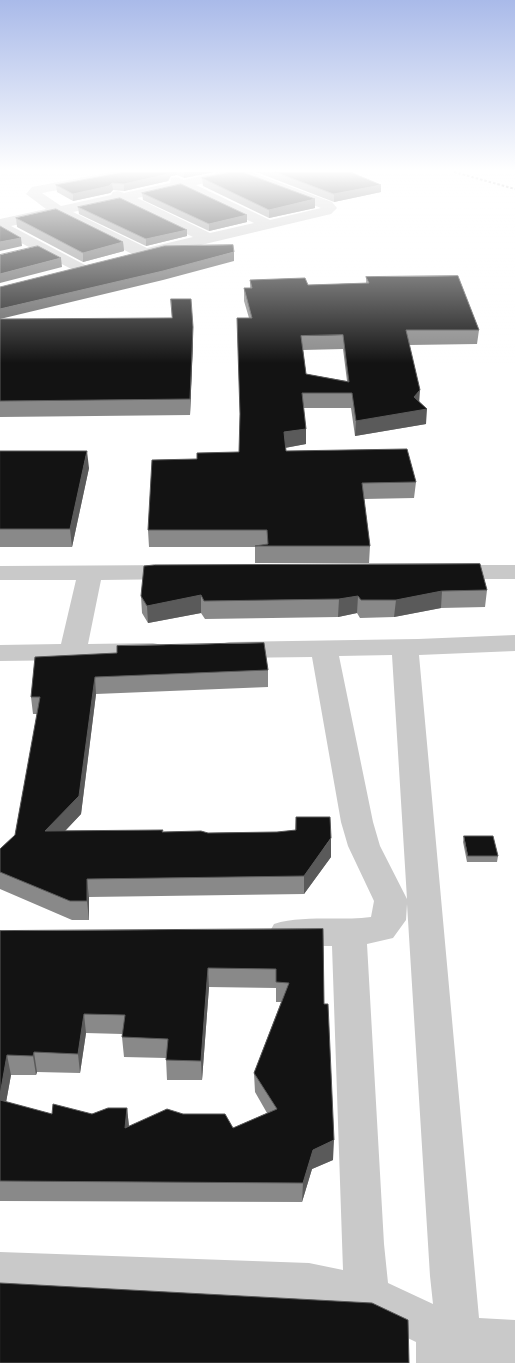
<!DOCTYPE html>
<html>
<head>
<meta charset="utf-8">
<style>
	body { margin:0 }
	canvas { display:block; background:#fff }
</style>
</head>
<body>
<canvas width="515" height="1363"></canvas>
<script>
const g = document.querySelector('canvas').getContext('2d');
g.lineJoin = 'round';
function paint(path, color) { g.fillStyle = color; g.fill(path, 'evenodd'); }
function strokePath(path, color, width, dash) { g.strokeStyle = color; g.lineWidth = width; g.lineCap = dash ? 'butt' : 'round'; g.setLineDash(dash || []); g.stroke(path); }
paint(new Path2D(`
	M 111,172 L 138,172 L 131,176 L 42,193 L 61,206 L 111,195 L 113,192 L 118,191 L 124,193 L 170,183 L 171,178 L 176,177 L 184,180 L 220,172 L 251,172 L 332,202 L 337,208 L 331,214 L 142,259 L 57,216 L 11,226 L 87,266 L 89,269 L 87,272 L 81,274 L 0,232 L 0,219 L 46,209 L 26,194 L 32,187 ZM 238,176 L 321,208 L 270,220 L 196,185 ZM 181,189 L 254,223 L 210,233 L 137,198 ZM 121,202 L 193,237 L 147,248 L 73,212 Z
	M 181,565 L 190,567 L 193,572 L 190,577 L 181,579 L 101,580 L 88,644 L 153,643 L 162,645 L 166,651 L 162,657 L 153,659 L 0,661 L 0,645 L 61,644 L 76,580 L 0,580 L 0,566 Z
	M 444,565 L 515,565 L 515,579 L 444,579 L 435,577 L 432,572 L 435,567 Z
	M 515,635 L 515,651 L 419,655 L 479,1318 L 515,1320 L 515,1363 L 416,1363 L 416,1342 L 362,1316 L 309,1305 L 0,1294 L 0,1252 L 309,1263 L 343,1270 L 332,946 L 286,946 L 274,942 L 269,933 L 274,924 C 303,915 340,921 371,917 L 374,901 L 348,846 L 341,822 L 312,657 L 229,658 L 220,656 L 216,650 L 220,644 L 229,642 L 418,639 ZM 392,655 L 407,899 L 380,846 L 373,822 L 339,656 ZM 407,904 L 430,1276 L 433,1304 L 388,1283 L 384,1244 L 367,944 L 393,938 L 406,920 Z`), '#c9c9c9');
strokePath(new Path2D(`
	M 454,172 L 515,189`), '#818181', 2, [2.5, 2]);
paint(new Path2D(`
	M 125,172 L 214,172 L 184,178 L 177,175 L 171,176 L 168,181 L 124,191 L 113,190 L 110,193 L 73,201 L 57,192 L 56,185 Z
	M 256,172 L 350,172 L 381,192 L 334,202 Z
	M 202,178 L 315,208 L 269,218 L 203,186 Z
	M 142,193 L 247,215 L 247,222 L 209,231 L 143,200 Z
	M 78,207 L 187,230 L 187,236 L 146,246 L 79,214 Z
	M 16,218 L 123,242 L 124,251 L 83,262 L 17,227 Z
	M 366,277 L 479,330 L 477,344 L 409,345 L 419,401 L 426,424 L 355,436 L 351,408 L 303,408 L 306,429 L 306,444 L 285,448 L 286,451 L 416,482 L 414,498 L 364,499 L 370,546 L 369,563 L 255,563 L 255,547 L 149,547 L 148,530 L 197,459 L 239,452 L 249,318 L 244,301 L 244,288 L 250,288 L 250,280 L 308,285 L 366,283 ZM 343,349 L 347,381 L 306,374 L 303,350 Z
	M 0,319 L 193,342 L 190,415 L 0,417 Z
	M 0,451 L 89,468 L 72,547 L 0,547 Z
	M 487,590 L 485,607 L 441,608 L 394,617 L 360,618 L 357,613 L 338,617 L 205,619 L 201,613 L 148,623 L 142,613 L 141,596 Z
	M 35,657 L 268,670 L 268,687 L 96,694 L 81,814 L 65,831 L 163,832 L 208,833 L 277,832 L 295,831 L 296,817 L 331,857 L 304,894 L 89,897 L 89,920 L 72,920 L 0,889 L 0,849 L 15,835 L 37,714 L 33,714 L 31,697 Z
	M 464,836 L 498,856 L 497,862 L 467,862 L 463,842 Z
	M 323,929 L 324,1004 L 333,1160 L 312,1169 L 302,1202 L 0,1201 L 0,931 ZM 209,987 L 276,988 L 276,1002 L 281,1002 L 254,1073 L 255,1092 L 267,1113 L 233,1128 L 129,1126 L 127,1108 L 92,1114 L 52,1114 L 6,1102 L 11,1075 L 36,1075 L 37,1072 L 80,1073 L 86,1033 L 122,1034 L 122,1037 L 124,1057 L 166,1058 L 167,1080 L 202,1080 Z`), '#898989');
paint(new Path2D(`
	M 169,172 L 177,172 L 177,175 L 171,176 L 168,181 L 124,191 L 124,184 Z
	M 184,172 L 214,172 L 184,178 Z
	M 112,183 L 113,190 L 110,193 L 73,201 L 73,194 Z
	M 381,185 L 381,192 L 334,202 L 334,194 Z
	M 315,199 L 315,208 L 269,218 L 269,210 Z
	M 247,215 L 247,222 L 209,231 L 209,224 Z
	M 187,230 L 187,236 L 146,246 L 146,239 Z
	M 21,238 L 22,246 L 0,251 L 0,242 Z
	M 123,242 L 124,251 L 83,262 L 83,253 Z
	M 234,252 L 234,261 L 163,280 L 0,319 L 0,309 Z
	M 61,258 L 62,267 L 0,283 L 0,274 Z
	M 193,327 L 193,342 L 190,415 L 190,399 Z
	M 420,390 L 419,405 L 427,409 L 426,424 L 355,436 L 356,421 L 414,397 Z
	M 306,429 L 306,444 L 284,448 L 284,432 Z
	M 87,451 L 89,468 L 72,547 L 70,529 Z
	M 442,591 L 441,608 L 394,617 L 396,600 Z
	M 201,595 L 201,613 L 148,623 L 147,606 Z
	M 358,596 L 357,613 L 338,617 L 339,599 Z
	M 95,677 L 96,694 L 81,814 L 48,849 L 45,831 Z
	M 331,838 L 331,857 L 304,894 L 304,876 Z
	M 87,879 L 89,897 L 89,920 L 87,901 Z
	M 208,968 L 209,987 L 202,1080 L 201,1061 Z
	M 84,1014 L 86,1033 L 80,1073 L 78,1054 Z
	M 34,1052 L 37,1072 L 36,1075 L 33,1056 Z
	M 7,1055 L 11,1075 L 3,1119 L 0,1104 L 0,1095 Z
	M 127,1108 L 129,1127 L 125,1128 Z
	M 334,1140 L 333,1160 L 312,1169 L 302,1202 L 303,1183 L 313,1150 Z`), '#5a5a5a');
const building = new Path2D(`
	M 125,172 L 169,172 L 168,174 L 124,184 L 112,183 L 109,186 L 73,194 L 56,185 Z
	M 231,172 L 242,172 L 315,199 L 269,210 L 202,178 Z
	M 275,172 L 350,172 L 381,185 L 334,194 Z
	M 181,184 L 247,215 L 209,224 L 142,193 Z
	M 120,198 L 187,230 L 146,239 L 78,207 Z
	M 56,209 L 123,242 L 83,253 L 16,218 Z
	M 0,226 L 21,238 L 0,242 Z
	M 233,245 L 234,252 L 163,271 L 0,309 L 0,287 L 164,246 Z
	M 38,246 L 61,258 L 0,274 L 0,255 Z
	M 458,276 L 479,330 L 406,330 L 420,390 L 414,397 L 427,409 L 356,421 L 352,393 L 302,393 L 306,429 L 284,432 L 286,451 L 407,449 L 416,482 L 362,483 L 370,546 L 255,546 L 268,544 L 267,530 L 148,530 L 152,460 L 197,459 L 197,453 L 239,452 L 240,414 L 237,318 L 252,318 L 244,288 L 252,288 L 250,280 L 305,278 L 308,285 L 369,283 L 366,277 ZM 343,335 L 349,382 L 306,374 L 301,336 Z
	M 171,299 L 191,299 L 193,327 L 190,399 L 0,401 L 0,319 L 172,318 Z
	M 0,451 L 87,451 L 70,529 L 0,529 Z
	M 480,564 L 487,590 L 442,591 L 396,600 L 361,600 L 358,596 L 339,599 L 204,601 L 201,595 L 147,606 L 141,596 L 144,566 L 154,565 Z
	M 264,643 L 268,670 L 95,677 L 79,796 L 45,831 L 163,830 L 162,832 L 201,831 L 208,833 L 277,832 L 296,830 L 296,817 L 330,817 L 331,838 L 304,876 L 87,879 L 87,901 L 70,901 L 0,872 L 0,849 L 15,835 L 40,697 L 31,697 L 35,657 L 117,653 L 117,646 Z
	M 464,836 L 493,836 L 498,856 L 468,856 Z
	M 323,929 L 324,1004 L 328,1004 L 334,1140 L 313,1150 L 303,1183 L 0,1181 L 0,1100 L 52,1114 L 53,1104 L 92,1114 L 108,1108 L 127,1108 L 125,1128 L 167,1109 L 183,1114 L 225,1114 L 233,1128 L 277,1109 L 254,1073 L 289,983 L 276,982 L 276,969 L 208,968 L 201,1061 L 166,1060 L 168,1039 L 122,1037 L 125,1015 L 84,1014 L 78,1054 L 34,1052 L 33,1056 L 7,1055 L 0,1095 L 0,931 Z
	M 0,1283 L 372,1303 L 408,1320 L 409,1363 L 0,1363 Z`);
paint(building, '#131313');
strokePath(building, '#5a5a5a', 1);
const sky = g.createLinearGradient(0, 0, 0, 363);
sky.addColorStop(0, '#a9bae9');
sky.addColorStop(0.47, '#fff');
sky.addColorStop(1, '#ffffff00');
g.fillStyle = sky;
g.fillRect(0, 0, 515, 363);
</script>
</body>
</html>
